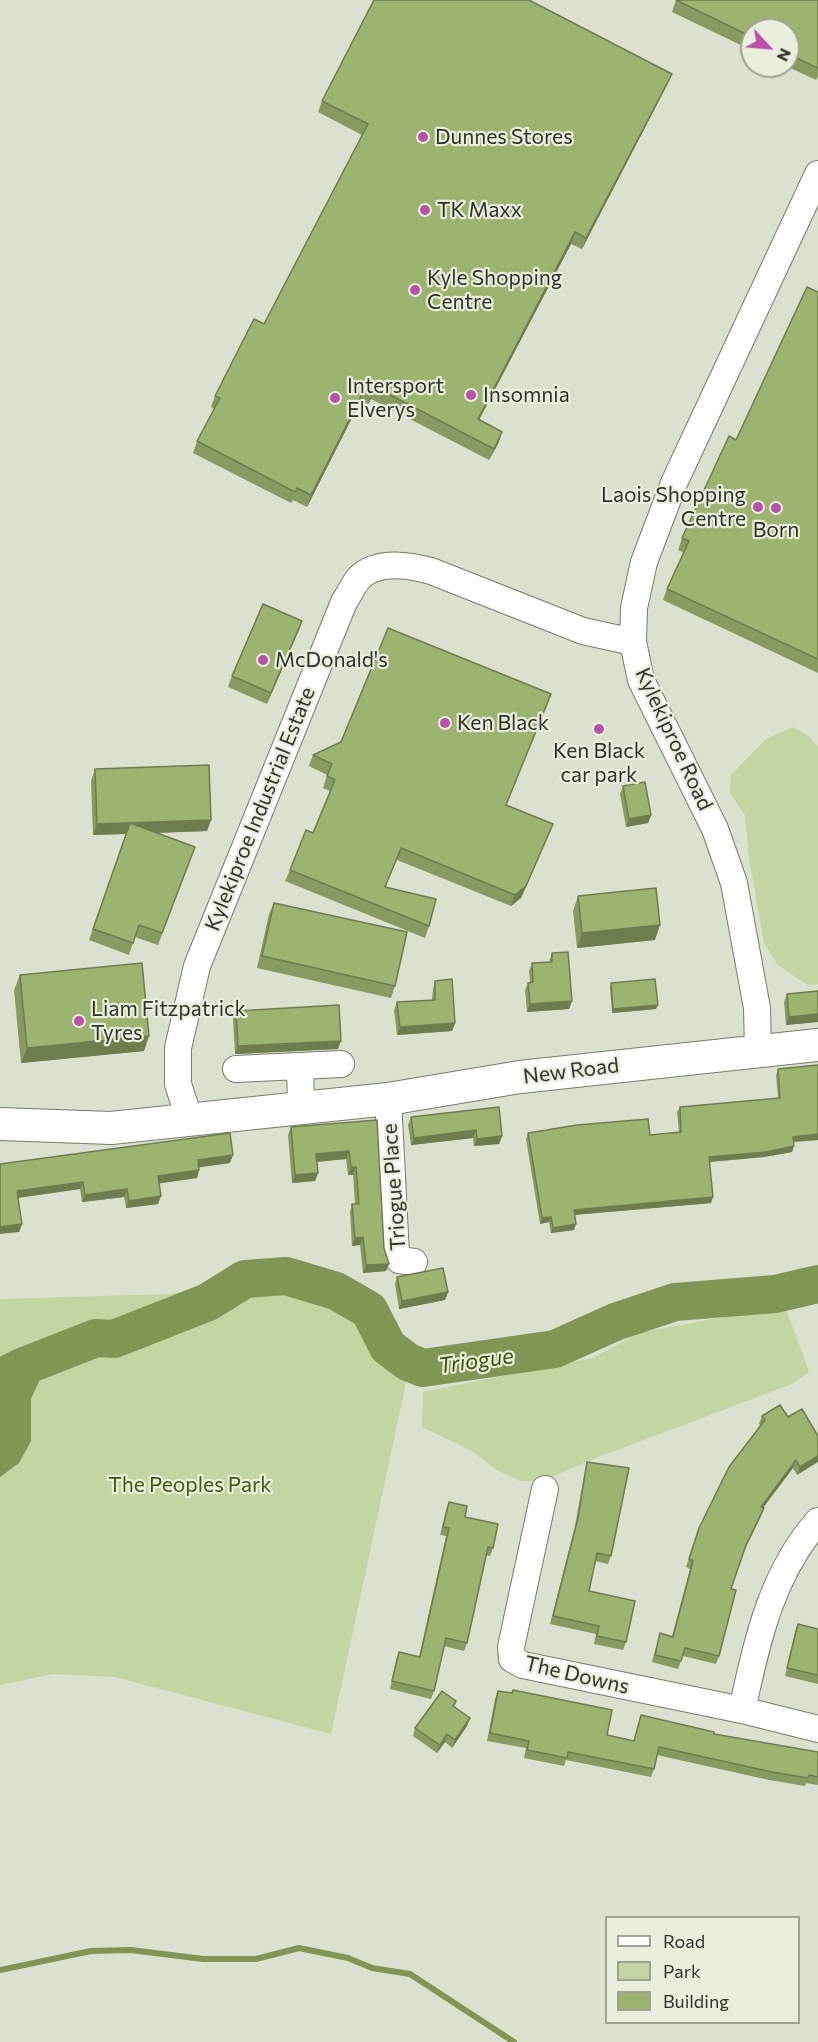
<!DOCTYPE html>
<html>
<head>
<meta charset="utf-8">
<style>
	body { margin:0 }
	#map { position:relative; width:818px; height:2042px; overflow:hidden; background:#dbe1cf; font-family:Commissioner,sans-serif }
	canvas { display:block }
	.legend { position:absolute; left:605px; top:1916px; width:195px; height:108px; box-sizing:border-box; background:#e8efdc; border:2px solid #9ea395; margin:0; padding:8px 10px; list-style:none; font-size:18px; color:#2f322b }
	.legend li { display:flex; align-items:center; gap:12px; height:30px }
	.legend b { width:30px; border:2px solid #9ea395 }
	.north { position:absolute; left:740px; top:18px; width:60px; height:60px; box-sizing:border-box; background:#e8efdc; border:2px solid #9ea395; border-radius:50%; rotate:116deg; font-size:16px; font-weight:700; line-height:24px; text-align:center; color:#2f322b }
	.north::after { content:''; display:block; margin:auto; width:21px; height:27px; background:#bc4eac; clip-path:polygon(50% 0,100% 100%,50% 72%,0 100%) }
</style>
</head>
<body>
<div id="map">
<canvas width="818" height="2042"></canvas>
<ul class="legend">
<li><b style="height:8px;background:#fff"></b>Road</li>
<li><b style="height:16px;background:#c3d5a0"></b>Park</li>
<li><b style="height:16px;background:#9db370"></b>Building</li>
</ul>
<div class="north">N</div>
</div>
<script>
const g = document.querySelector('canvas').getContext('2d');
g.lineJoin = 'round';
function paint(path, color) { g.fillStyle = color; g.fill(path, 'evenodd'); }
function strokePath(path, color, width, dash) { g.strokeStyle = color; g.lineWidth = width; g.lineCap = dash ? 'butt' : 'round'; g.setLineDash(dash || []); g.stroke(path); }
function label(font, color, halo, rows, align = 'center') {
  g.font = font + ' Commissioner,sans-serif'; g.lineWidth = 4.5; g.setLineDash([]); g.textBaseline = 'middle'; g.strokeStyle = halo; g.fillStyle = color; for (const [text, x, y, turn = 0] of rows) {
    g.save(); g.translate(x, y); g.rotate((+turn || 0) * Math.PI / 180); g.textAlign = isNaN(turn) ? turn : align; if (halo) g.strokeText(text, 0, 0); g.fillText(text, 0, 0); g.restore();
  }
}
paint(new Path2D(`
	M 793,727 L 809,736 L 818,747 L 818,984 L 807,985 L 778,965 L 764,943 L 749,858 L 745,815 L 730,793 L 731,775 L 766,739 Z
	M 288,1269 L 351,1283 L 381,1310 L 413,1350 L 331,1734 L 115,1677 L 53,1674 L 0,1685 L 0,1299 L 169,1294 L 220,1285 L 244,1272 Z
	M 785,1306 L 809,1372 L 792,1384 L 588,1461 L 541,1482 L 520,1481 L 497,1470 L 470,1450 L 422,1427 L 423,1392 L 592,1358 L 642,1332 Z`), '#c3d5a0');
paint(new Path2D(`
	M 51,1355 L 31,1399 L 31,1441 L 19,1463 L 0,1477 L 0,1379 Z`), '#819654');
strokePath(new Path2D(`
	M 0,1970 L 91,1951 L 131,1950 L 203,1959 L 256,1959 L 299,1948 L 348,1958 L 372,1968 L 410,1974 L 514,2042`), '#819654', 6);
strokePath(new Path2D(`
	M 0,1378 L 22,1367 L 96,1338 L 114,1339 L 208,1302 L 245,1279 L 286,1276 L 336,1291 L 369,1310 L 388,1347 L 408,1362 L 423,1368 L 555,1349 L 615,1322 L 675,1302 L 775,1294 L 818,1284`), '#819654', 38);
const minor = new Path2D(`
	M 758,1050 L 757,1008 L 734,883 L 715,829 L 641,680 L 633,642 L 634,608 L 644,562 L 674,483 L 818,174
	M 300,1066 L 301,1107
	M 236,1069 L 341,1064
	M 388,1099 L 396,1255 L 399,1260 L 414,1262
	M 189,1118 L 178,1084 L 178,1048 L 197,966 L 344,602 C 349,595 353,585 359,578 C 377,560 409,565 431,571 L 583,631 L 633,642
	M 545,1489 L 511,1647 L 512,1659 L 523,1665 L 742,1710 L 818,1729
	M 742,1710 C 757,1642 771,1574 818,1521`);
const major = new Path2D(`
	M 0,1124 L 111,1128 L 388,1099 L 520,1077 L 818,1045`);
strokePath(minor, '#767c6b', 28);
strokePath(major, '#767c6b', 34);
strokePath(minor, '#fff', 26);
strokePath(major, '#fff', 32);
paint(new Path2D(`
	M 676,0 L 818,0 L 818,76 L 816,80 L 786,66 L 788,66 L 788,30 L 752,30 L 752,66 L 779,66 L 773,78 L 745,65 L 751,50 L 672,12 Z
	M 667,85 L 582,249 L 571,244 L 479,420 L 502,432 L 498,444 L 489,460 L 371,399 L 367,406 L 360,402 L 307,507 L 293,500 L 291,503 L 193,453 L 197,441 L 214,409 L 211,407 L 215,396 L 264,324 L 362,135 L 318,112 L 322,101 Z
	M 818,292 L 818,673 L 663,600 L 667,589 L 684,553 L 678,550 L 682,538 Z
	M 302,621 L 267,704 L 228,687 L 232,676 Z
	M 547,706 L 506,805 L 548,836 L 521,898 L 511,906 L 397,860 L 385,887 L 429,926 L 425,938 L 285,881 L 290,870 L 313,833 L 330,791 L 323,788 L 327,775 L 309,766 L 313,755 Z
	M 95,769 L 211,820 L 207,831 L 157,833 L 195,847 L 158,945 L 135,937 L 129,955 L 89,940 L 126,834 L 93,835 L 91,781 Z
	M 623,786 L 651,815 L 648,823 L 626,827 L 620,794 Z
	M 578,896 L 655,940 L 577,948 L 573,911 Z
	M 274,903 L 395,986 L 391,998 L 257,968 L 269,914 Z
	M 552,953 L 569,1009 L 527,1012 L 525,990 L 528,983 L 530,982 L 529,971 L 532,963 L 549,962 Z
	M 20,975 L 144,1051 L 21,1063 L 14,990 Z
	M 435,981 L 455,1023 L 452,1031 L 397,1035 L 394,1010 L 397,1002 L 432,1000 L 433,989 Z
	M 611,983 L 656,1009 L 612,1013 L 610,987 Z
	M 818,991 L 818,1022 L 786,1025 L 784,1002 L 787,994 Z
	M 236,1011 L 338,1049 L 235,1054 L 233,1019 Z
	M 818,1065 L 818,1140 L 794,1142 L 792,1152 L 764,1157 L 710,1162 L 711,1203 L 575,1215 L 574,1230 L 551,1233 L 549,1222 L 540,1224 L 526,1139 L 528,1133 L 650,1135 L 679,1132 L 677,1112 L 680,1107 L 778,1098 L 776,1075 L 778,1069 Z
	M 411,1117 L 502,1136 L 499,1144 L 474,1146 L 473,1138 L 411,1145 L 408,1125 Z
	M 377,1120 L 384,1248 L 386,1271 L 363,1273 L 360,1245 L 352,1246 L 350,1212 L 352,1204 L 355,1204 L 353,1175 L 348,1175 L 346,1159 L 317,1162 L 318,1173 L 315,1181 L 292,1183 L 288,1135 L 291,1127 Z
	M 230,1163 L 199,1167 L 199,1170 L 197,1178 L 159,1183 L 158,1204 L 126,1208 L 124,1197 L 82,1202 L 80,1189 L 18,1198 L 22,1224 L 19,1232 L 0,1164 Z
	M 397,1277 L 448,1292 L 445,1300 L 399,1309 L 395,1284 Z
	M 762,1416 L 788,1417 L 818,1436 L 797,1475 L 793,1468 L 763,1508 L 764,1508 L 761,1516 L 744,1551 L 731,1589 L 719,1656 L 716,1664 L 683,1656 L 678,1669 L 652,1662 L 660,1633 L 672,1636 L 690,1569 L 686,1567 L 699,1528 L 760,1425 L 759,1424 Z
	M 587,1462 L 611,1556 L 608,1564 L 595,1561 L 589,1591 L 626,1642 L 623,1650 L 594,1644 L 596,1634 L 550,1624 L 575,1526 L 585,1470 Z
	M 449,1502 L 465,1517 L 493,1548 L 490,1556 L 486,1555 L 467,1643 L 464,1651 L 444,1646 L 434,1691 L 431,1699 L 390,1689 L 396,1660 L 399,1652 L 419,1657 L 446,1536 L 440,1535 L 446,1510 Z
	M 798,1624 L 818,1629 L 818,1684 L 785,1676 L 795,1632 Z
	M 513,1690 L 607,1735 L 634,1741 L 641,1715 L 714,1734 L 818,1752 L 818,1785 L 806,1783 L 805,1786 L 769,1780 L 657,1755 L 654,1769 L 651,1777 L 566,1760 L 564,1766 L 524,1758 L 526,1748 L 487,1741 L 495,1699 L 498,1691 L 511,1693 Z
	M 456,1701 L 454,1706 L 467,1726 L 452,1748 L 445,1742 L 437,1753 L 413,1736 L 415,1728 Z`), '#879a60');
paint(new Path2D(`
	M 672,74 L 667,85 L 582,249 L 586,238 Z
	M 575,232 L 571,244 L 473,431 L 478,419 Z
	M 375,387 L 371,399 L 367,406 L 371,395 Z
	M 364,391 L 360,402 L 307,507 L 311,495 Z
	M 502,432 L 498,444 L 489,460 L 494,449 Z
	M 302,621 L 298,632 L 267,704 L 271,693 Z
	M 651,815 L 648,823 L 626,827 L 629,819 Z
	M 211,820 L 207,831 L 93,835 L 97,824 Z
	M 553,824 L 521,898 L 511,906 L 515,895 Z
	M 660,925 L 655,940 L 577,948 L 582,933 Z
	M 572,1001 L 569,1009 L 527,1012 L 530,1004 Z
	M 658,1005 L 656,1009 L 612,1013 L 613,1009 Z
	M 818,1014 L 818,1022 L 786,1025 L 789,1017 Z
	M 455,1023 L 452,1031 L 397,1035 L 400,1027 Z
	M 149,1036 L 144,1051 L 21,1063 L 27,1048 Z
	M 341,1041 L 338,1049 L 235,1054 L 238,1046 Z
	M 476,1130 L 473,1138 L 411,1145 L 414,1138 Z
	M 818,1134 L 818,1140 L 791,1142 L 793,1137 Z
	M 502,1136 L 499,1144 L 474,1146 L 477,1139 Z
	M 794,1146 L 792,1152 L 764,1157 L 707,1162 L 709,1157 Z
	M 349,1151 L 346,1159 L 314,1162 L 316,1154 Z
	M 233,1155 L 230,1163 L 195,1168 L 198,1160 Z
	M 351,1167 L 356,1167 L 353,1175 L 348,1175 Z
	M 199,1170 L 197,1178 L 156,1184 L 158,1176 Z
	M 318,1173 L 315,1181 L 292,1183 L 295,1175 Z
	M 83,1182 L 80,1189 L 15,1198 L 17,1191 Z
	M 127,1189 L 124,1197 L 82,1202 L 85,1195 Z
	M 161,1196 L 158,1204 L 126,1208 L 129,1201 Z
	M 713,1197 L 711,1203 L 572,1215 L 574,1210 Z
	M 551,1217 L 549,1222 L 540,1224 L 542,1218 Z
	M 22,1224 L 19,1232 L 0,1234 L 0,1227 Z
	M 576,1224 L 574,1230 L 551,1233 L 553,1228 Z
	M 363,1237 L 360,1245 L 352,1246 L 355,1238 Z
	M 389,1264 L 386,1271 L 363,1273 L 366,1265 Z
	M 448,1292 L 445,1300 L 399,1309 L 402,1301 Z
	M 818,1456 L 818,1462 L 797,1475 L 800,1467 Z
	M 796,1460 L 793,1468 L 758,1514 L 761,1507 Z
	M 764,1508 L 761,1516 L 743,1553 L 746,1545 Z
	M 470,1718 L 467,1726 L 452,1748 L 455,1740 Z
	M 447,1734 L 445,1742 L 437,1753 L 440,1745 Z`), '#6e7d4e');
const building = new Path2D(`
	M 374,0 L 529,0 L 672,74 L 586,238 L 575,232 L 478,419 L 502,432 L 494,449 L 375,387 L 371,395 L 364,391 L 311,495 L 297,488 L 295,492 L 197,441 L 220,398 L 215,396 L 254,319 L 264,324 L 368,124 L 322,101 Z
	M 676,0 L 818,0 L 818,68 L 788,54 L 788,30 L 752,30 L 752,37 Z
	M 807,287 L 818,292 L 818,659 L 667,589 L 689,541 L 682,538 L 729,436 L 736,440 Z
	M 263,604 L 302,621 L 271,693 L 232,676 Z
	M 388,628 L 551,694 L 506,805 L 553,824 L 526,886 L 515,895 L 401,848 L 385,887 L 436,899 L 429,926 L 290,870 L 306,830 L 313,833 L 335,780 L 327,776 L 332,764 L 313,755 L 341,742 Z
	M 209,765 L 211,820 L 97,824 L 95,769 Z
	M 645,782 L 651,815 L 629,819 L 623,786 Z
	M 130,823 L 195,847 L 162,933 L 139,925 L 133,943 L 93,929 Z
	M 656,888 L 660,925 L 582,933 L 578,896 Z
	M 274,903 L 407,932 L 395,986 L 262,956 Z
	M 568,952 L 572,1001 L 530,1004 L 528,983 L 533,982 L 532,963 L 552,962 L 552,953 Z
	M 142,963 L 149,1036 L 27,1048 L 20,975 Z
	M 452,979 L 455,1023 L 400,1027 L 397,1002 L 435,1000 L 435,981 Z
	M 655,979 L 658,1005 L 613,1009 L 611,983 Z
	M 818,991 L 818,1014 L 789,1017 L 787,994 Z
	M 339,1005 L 341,1041 L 238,1046 L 236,1011 Z
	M 818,1065 L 818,1134 L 793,1137 L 794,1146 L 766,1152 L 709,1157 L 713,1197 L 574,1210 L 576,1224 L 553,1228 L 551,1217 L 542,1218 L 528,1133 L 577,1125 L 648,1119 L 650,1135 L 681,1132 L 680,1107 L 780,1098 L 778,1069 Z
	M 499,1107 L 502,1136 L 477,1139 L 476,1130 L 414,1138 L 411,1117 Z
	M 377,1120 L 384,1248 L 389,1264 L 366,1265 L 363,1237 L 355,1238 L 352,1204 L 359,1204 L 356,1167 L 351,1167 L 349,1151 L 316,1154 L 318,1173 L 295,1175 L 291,1127 Z
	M 230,1133 L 233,1155 L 198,1160 L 199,1170 L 158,1176 L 161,1196 L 129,1201 L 127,1189 L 85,1195 L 83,1182 L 17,1191 L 22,1224 L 0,1227 L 0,1164 Z
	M 443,1268 L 448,1292 L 402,1301 L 397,1277 Z
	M 780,1405 L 788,1417 L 802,1409 L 818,1436 L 818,1456 L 800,1467 L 796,1460 L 761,1507 L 764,1508 L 746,1545 L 731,1589 L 736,1590 L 719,1656 L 685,1648 L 681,1661 L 655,1655 L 660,1633 L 673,1637 L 693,1561 L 689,1559 L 699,1528 L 729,1467 L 765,1420 L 762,1416 Z
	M 587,1462 L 629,1468 L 611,1556 L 597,1553 L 589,1591 L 635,1601 L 626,1642 L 597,1636 L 599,1626 L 553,1616 L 578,1518 Z
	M 449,1502 L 467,1506 L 465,1517 L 498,1524 L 493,1548 L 488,1547 L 467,1643 L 446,1638 L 434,1691 L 392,1681 L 399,1652 L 420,1657 L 449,1528 L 443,1527 Z
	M 798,1624 L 818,1629 L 818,1675 L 787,1668 Z
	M 513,1690 L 612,1710 L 607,1735 L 634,1741 L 641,1715 L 714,1732 L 714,1734 L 818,1752 L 818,1777 L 809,1775 L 808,1778 L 772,1772 L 659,1747 L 654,1769 L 568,1752 L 567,1758 L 527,1750 L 529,1741 L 490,1733 L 498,1691 L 512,1693 Z
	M 442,1691 L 456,1701 L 453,1706 L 470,1718 L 455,1740 L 447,1734 L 440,1745 L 415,1728 Z`);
paint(building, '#9db370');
strokePath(building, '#6e7d4e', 1.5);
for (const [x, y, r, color] of [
	[423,137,6,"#bc4eac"],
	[425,210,6,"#bc4eac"],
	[415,290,6,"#bc4eac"],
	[471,395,6,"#bc4eac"],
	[335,398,6,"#bc4eac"],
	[758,507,6,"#bc4eac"],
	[776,508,6,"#bc4eac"],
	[263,660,6,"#bc4eac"],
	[445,723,6,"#bc4eac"],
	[599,729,6,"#bc4eac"],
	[79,1021,6,"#bc4eac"]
]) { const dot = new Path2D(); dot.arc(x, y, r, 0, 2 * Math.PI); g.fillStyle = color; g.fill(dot); strokePath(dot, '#e8efdc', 2); }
label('21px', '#2f322b', '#e8efdc', [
	["Dunnes Stores",435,137],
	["TK Maxx",437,210],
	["Kyle Shopping",427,278],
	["Centre",427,302],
	["Intersport",347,386],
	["Elverys",347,410],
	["Insomnia",483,395],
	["Laois Shopping",746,495,"right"],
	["Centre",746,519,"right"],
	["Born",776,530,"center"],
	["McDonald's",275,660],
	["Ken Black",457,723],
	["Ken Black",599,751,"center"],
	["car park",599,775,"center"],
	["Liam Fitzpatrick",91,1009],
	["Tyres",91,1033]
], 'left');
label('21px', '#2f322b', '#e8efdc', [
	["Kylekiproe Road",674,739,65],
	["Kylekiproe Industrial Estate",260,809,-68],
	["New Road",571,1071,-7],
	["Triogue Place",394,1187,-94],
	["The Downs",577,1675,13]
]);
label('21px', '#44570b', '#e8efdc', [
	["The Peoples Park",190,1485]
]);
label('italic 22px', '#405204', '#e8efdc', [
	["Triogue",476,1361,-8]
]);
</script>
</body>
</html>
